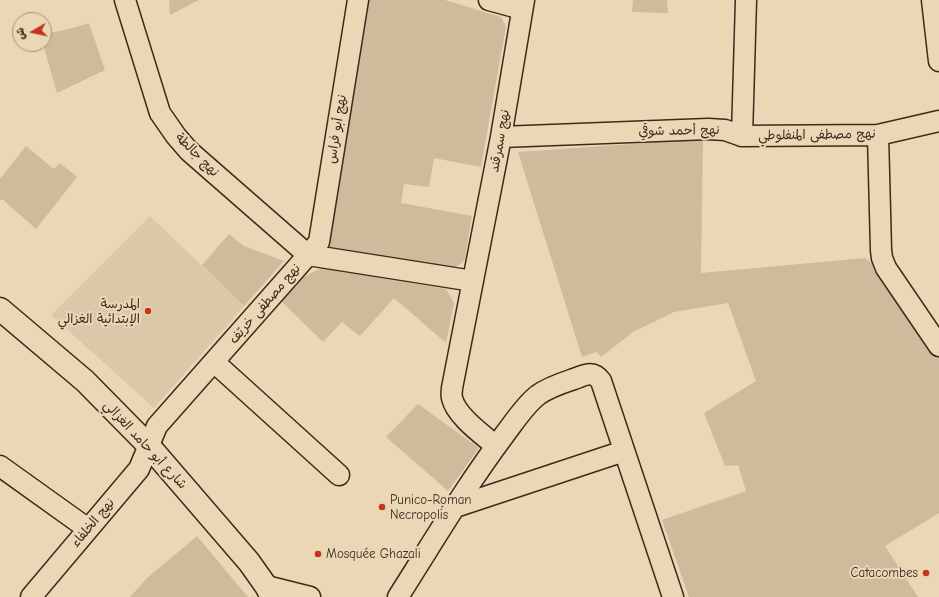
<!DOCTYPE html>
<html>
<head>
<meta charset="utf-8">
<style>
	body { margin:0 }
	#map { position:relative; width:939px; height:597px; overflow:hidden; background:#ead7b5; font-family:"Comic Neue","Playpen Sans Arabic",sans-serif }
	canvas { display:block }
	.north { position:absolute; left:12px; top:12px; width:40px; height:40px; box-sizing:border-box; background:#ead7b5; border:1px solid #a49279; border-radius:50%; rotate:261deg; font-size:11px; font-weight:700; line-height:16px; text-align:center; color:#3b2a1e }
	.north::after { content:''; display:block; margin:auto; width:14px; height:18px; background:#c8321e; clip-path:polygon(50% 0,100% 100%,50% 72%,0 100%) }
</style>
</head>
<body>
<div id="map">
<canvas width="939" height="597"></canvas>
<div class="north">ش</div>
</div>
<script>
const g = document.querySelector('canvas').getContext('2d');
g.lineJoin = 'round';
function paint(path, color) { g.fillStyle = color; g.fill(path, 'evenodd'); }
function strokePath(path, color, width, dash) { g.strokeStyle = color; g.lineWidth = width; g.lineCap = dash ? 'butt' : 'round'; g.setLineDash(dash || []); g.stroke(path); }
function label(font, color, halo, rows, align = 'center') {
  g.font = font + ' "Comic Neue","Playpen Sans Arabic",sans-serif'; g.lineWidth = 4; g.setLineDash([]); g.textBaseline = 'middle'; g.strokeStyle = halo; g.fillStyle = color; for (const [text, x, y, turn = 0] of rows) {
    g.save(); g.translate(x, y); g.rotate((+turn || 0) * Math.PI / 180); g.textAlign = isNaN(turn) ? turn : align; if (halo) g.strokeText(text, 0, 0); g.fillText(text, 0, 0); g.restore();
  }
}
paint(new Path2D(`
	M 150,216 L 244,306 L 154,408 L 51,315 Z`), '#dbc8a8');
paint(new Path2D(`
	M 169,0 L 199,0 L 170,15 Z
	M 364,0 L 445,0 L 501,17 L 506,26 L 481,167 L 434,158 L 429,187 L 404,184 L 401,203 L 472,216 L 465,258 C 461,265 457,267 449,268 L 323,250 Z
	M 633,0 L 667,0 L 668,13 L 632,12 Z
	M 89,23 L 105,70 L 57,93 L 43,44 L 44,44 L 44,34 L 73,28 Z
	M 703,139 L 701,273 L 865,258 L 877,267 L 939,358 L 939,513 L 885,546 L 918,597 L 689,597 L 662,520 L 746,491 L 738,465 L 725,466 L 704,413 L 756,381 L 728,303 L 674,312 L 633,332 L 601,357 L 597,352 L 582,357 L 518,152 Z
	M 26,146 L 54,169 L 60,163 L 77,177 L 36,229 L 2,199 L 0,201 L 0,179 Z
	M 229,234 L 244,246 L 284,261 L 244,306 L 202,265 Z
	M 321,268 L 446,289 L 454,303 L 446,343 L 394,298 L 360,336 L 342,322 L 323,342 L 280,300 L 298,280 Z
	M 418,404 L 479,448 L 448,491 L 386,437 Z
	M 197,536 L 248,597 L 130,597 L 147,578 Z`), '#cebb9c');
const minor = new Path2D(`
	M 125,0 L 160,113 L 176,136 L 189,151 L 308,255
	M 489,0 L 522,9
	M 932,0 L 939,61
	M 878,135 L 881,250 L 882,258 L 886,268 L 939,346
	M 742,136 L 746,0
	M 501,137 L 708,129 L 725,130 L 742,136 L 878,135 L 939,121
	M 308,255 L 473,281
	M 214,362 L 339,475
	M 496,446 C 483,435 456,416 452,398 C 451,395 452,391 452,388 L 501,137 L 524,0
	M 0,466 L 88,529
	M 455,507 L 624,451
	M 266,586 L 310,597
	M 31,597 L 139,469 L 157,426 L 308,255 L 319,242 L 358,0
	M 398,597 C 433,542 466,486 505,434 C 515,421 525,405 538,395 C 549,387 562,383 574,379 C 585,375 593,370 601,381 L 673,597`);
const major = new Path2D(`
	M 0,309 L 85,381 L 149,446 L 249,562 L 266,586 L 272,597`);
strokePath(minor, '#3b2a1e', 23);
strokePath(major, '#3b2a1e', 25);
strokePath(minor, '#ead7b5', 20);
strokePath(major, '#ead7b5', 22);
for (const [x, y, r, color] of [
	[148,311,4,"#c8321e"],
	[382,507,4,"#c8321e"],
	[318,554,4,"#c8321e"],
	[926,573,4,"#c8321e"]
]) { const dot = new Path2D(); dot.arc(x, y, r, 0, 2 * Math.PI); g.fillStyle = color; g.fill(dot); strokePath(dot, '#ead7b5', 1.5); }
label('13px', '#3b2a1e', '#ead7b5', [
	["نهج أبو فراس",337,129,-81],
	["نهج أحمد شوقي",679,131,-1],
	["نهج مصطفى المنفلوطي",817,135,-1],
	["نهج سمرقند",500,141,-80],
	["نهج جالطة",197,155,45],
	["نهج مصطفى خريّف",265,304,-49],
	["شارع أبو حامد الغزالي",145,445,47],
	["نهج الخلفاء",93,523,-50]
]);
label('13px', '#3b2a1e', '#ead7b5', [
	["المدرسة",140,304],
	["الإبتدائية الغزالي",140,319],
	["Punico-Roman",390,500,"left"],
	["Necropolis",390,515,"left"],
	["Mosquée Ghazali",326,554,"left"],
	["Catacombes",918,573]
], 'right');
</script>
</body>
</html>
